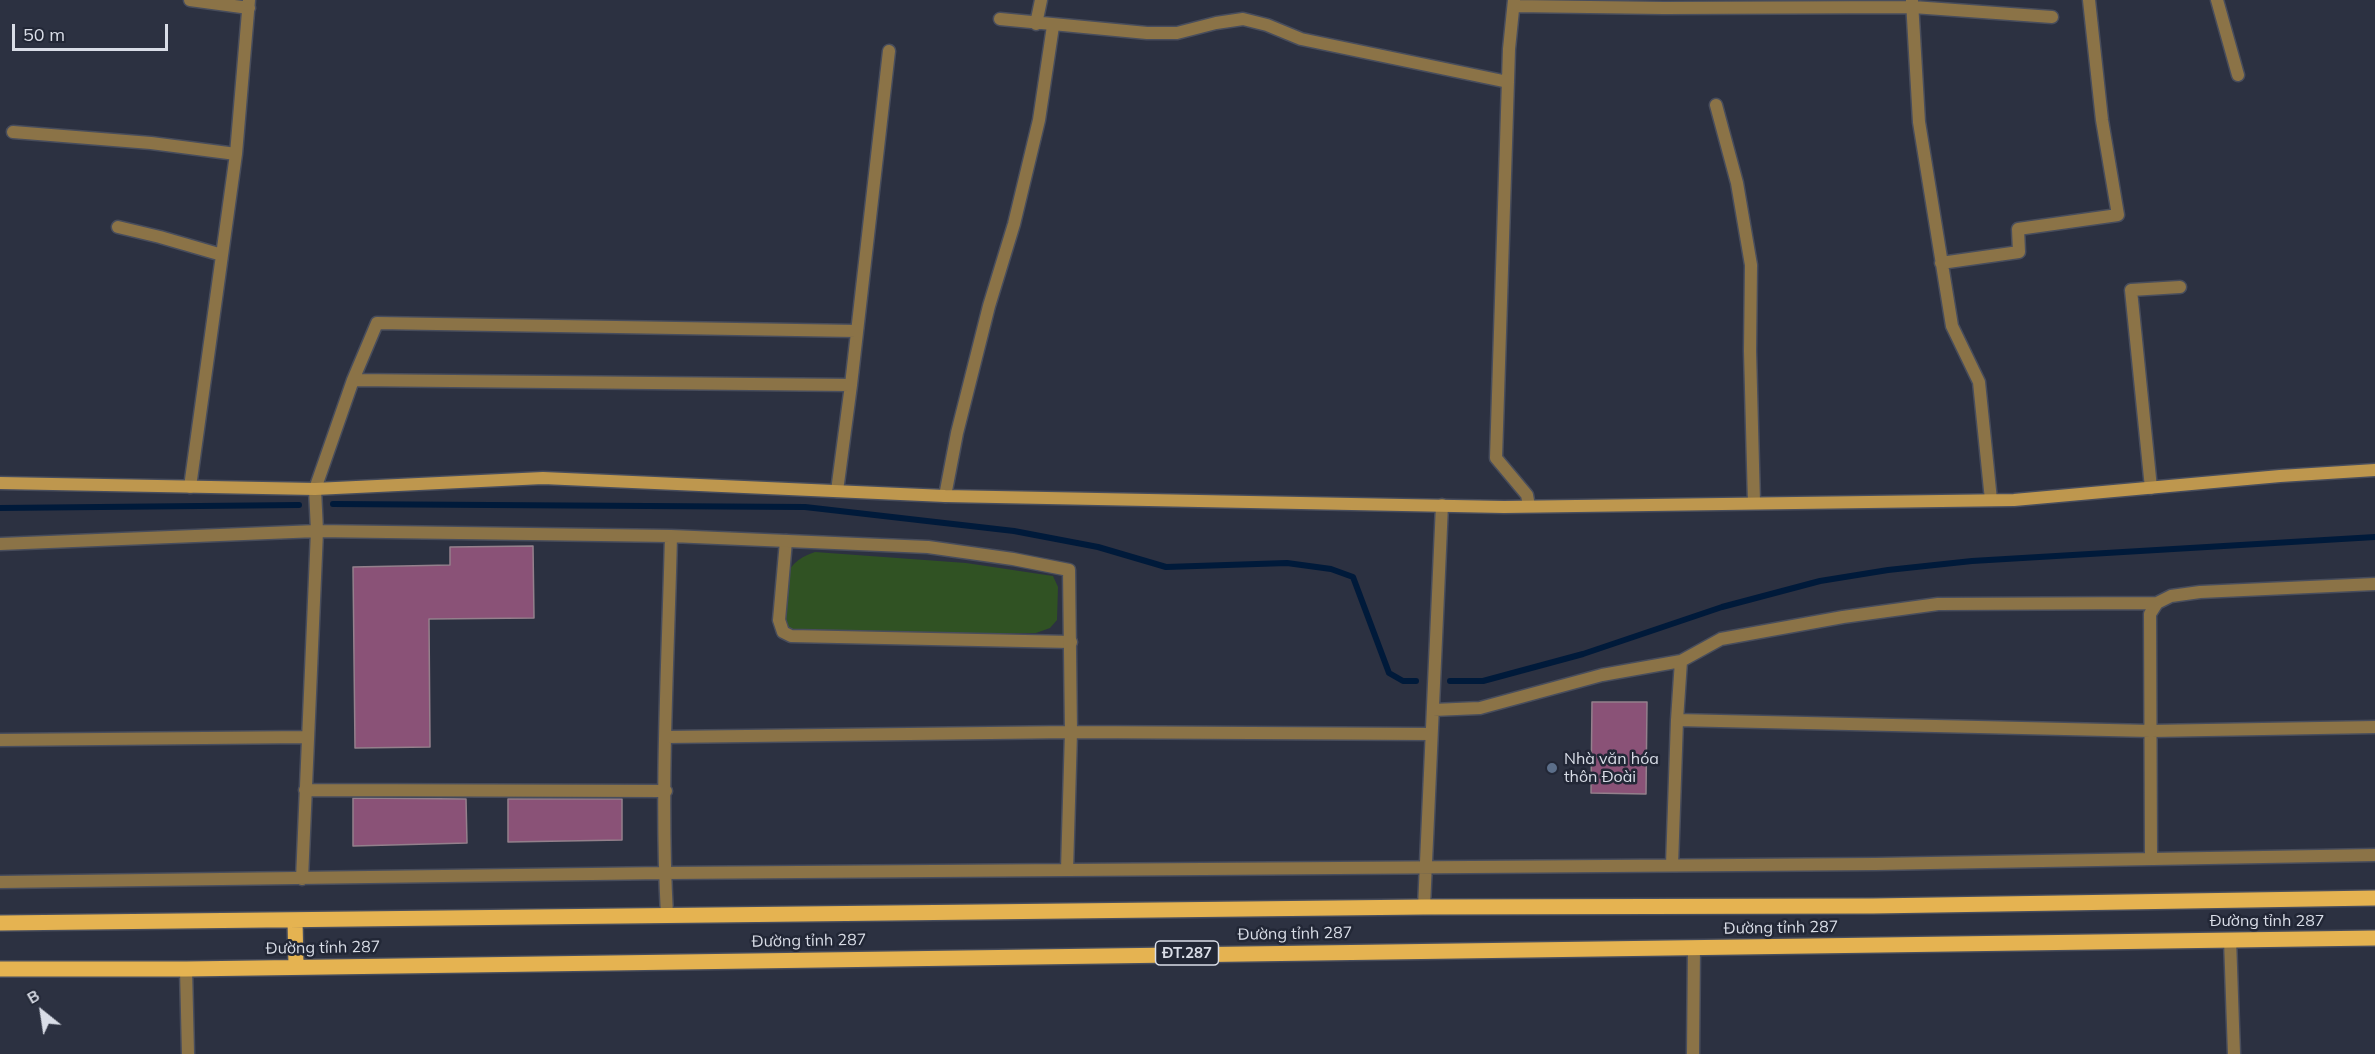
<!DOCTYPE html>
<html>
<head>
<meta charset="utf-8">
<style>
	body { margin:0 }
	#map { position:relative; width:2375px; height:1054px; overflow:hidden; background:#2c3141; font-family:Mulish,sans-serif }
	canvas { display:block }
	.north { position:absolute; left:12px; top:982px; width:60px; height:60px; -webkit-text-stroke:4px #222736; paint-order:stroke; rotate:330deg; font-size:16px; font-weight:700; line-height:24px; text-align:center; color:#d9dde7 }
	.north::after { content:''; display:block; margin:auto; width:21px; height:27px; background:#d9dde7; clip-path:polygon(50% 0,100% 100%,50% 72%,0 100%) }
	.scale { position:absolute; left:12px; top:24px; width:156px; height:27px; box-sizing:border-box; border:3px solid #d9dde7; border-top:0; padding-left:8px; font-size:18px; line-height:21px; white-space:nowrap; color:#d9dde7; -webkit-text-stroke:4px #222736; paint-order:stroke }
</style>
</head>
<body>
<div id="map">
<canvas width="2375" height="1054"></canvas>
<div class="north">B</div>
<div class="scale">50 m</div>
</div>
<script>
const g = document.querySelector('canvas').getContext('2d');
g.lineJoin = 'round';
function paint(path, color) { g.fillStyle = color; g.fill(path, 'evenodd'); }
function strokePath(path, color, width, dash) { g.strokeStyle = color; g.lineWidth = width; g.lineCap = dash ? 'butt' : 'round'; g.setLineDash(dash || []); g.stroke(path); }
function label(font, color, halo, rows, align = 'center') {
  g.font = font + ' Mulish,sans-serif'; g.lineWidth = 5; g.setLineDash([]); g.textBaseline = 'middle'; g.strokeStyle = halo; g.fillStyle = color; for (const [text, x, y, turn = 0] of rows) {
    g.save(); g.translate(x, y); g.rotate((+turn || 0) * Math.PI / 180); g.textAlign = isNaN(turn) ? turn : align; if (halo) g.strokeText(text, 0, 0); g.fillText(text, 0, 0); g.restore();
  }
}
paint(new Path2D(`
	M 815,552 L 966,563 L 1053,576 L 1058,587 L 1057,620 L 1050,628 L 1036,633 L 800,637 L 782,627 C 783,593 777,564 815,552 Z`), '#305223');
strokePath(new Path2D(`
	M 333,504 L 805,507 L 1014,531 L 1098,547 L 1166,567 L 1287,563 L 1331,569 L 1353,577 L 1389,673 L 1403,681 L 1416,681
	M 0,508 L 299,505
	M 1450,681 L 1483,681 L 1583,654 L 1722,607 L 1820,581 L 1888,570 L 1972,561 L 2375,537`), '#001a3a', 6);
const building = new Path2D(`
	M 533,546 L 534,618 L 429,619 L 430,747 L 355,748 L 353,567 L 450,565 L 450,547 Z
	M 1592,702 L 1647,702 L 1646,794 L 1591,793 Z
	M 353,798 L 466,799 L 467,843 L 353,846 Z
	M 508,799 L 622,799 L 622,840 L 508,842 Z`);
paint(building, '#8a5277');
strokePath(building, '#94808c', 1.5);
const lane = new Path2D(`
	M 786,541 L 779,620 L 783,632 L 791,636 L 1071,642
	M 2230,939 L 2234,1054`);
const street = new Path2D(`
	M 190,0 L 249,8
	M 1514,0 L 1509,49 L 1496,458 L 1527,495 L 1529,506
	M 2217,0 L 2238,75
	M 1912,1 L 1919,122 L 1952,326 L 1979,382 L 1991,500
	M 1514,6 L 1664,8 L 1913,7 L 2052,17
	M 1000,19 L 1147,33 L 1177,33 L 1216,23 L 1243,19 L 1267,25 L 1301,39 L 1508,82
	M 1036,24 L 1041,0
	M 1716,105 L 1737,183 L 1751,265 L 1750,351 L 1754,503
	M 13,132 L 151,143 L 236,154
	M 118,227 L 160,237 L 222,255
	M 1941,263 L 2019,252 L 2018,229 L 2118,215 L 2102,120 L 2089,0
	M 353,380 L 851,385
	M 190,487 L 236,154 L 249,0
	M 2151,488 L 2131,290 L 2180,287
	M 837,491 L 851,385 L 889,51
	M 945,496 L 957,433 L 989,306 L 1014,224 L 1039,120 L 1053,26
	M 671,536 L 928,547 L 1013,559 L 1069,570 L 1071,732 L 1067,870
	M 0,544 L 317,531 L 671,536 C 668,662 660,789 667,915
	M 1433,710 L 1480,708 L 1602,675 L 1681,661
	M 1677,720 L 2151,731 L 2375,727
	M 666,737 L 1071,732 L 1431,734
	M 0,740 L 307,737
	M 305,790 L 666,791
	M 2151,859 L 2150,614 L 2157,603 L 2171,596 L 2200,592 L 2375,584
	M 1672,865 L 1677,720 L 1681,661 L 1721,639 L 1843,617 L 1938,604 L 2157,603
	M 302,879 L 317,531 L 315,489 L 353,380 L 377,323 L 856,331
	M 0,882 L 665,873 L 1875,864 L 2375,855
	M 1424,907 L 1442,505
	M 186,969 L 188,1054
	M 1693,1054 L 1694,947`);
const secondary = new Path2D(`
	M 0,483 L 315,489 L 543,478 L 945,496 L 1504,507 L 2014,500 L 2280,476 L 2375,470`);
const primary = new Path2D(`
	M 295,921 L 296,966
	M 0,923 L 1424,907 L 1873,906 L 2375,898
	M 0,969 L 186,969 L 2375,938`);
strokePath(lane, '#484d5c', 15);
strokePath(street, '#484d5c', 15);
strokePath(secondary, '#484d5c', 15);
strokePath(primary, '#484d5c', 18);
strokePath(lane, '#8b7347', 12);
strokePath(street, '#8b7347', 12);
strokePath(secondary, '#be974e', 12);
strokePath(primary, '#e5b351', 15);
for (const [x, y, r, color] of [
	[1552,768,6,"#5c6f8a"]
]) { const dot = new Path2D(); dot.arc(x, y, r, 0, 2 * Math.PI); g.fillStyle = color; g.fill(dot); strokePath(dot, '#222736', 2); }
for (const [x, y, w] of [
	[1187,953,63]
]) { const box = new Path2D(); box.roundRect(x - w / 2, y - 12, w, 24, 4.5); g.fillStyle = '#222736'; g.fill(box); strokePath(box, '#d9dde7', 1.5); }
label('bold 15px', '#d9dde7', null, [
	["ĐT.287",1187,953]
]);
label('16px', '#d9dde7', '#222736', [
	["Nhà văn hóa",1564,759],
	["thôn Đoài",1564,777]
], 'left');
label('16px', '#d9dde7', '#222736', [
	["Đường tỉnh 287",2267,921],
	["Đường tỉnh 287",1781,928,-1],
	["Đường tỉnh 287",1295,934,-1],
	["Đường tỉnh 287",809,941,-1],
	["Đường tỉnh 287",323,948,-1]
]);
</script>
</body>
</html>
